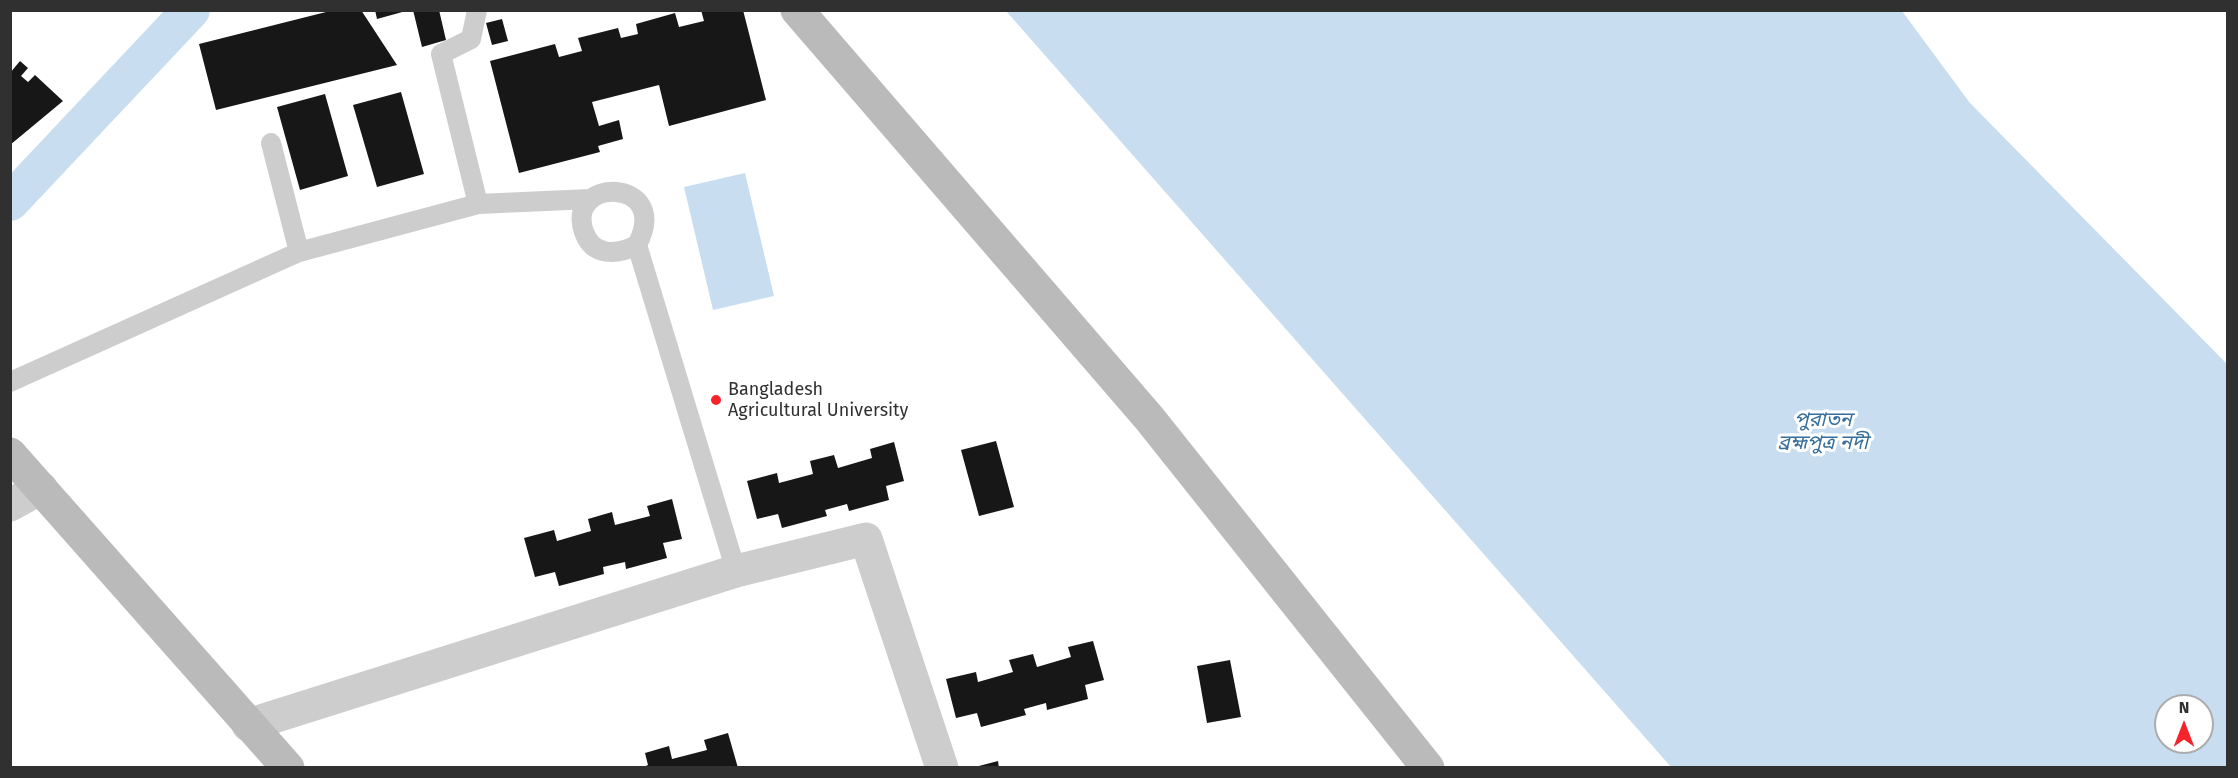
<!DOCTYPE html>
<html>
<head>
<meta charset="utf-8">
<style>
	body { margin:0 }
	#map { position:relative; width:2238px; height:778px; overflow:hidden; background:#fff; font-family:"Fira Sans",sans-serif }
	canvas { display:block }
	.frame { position:absolute; inset:0; border:12px solid #303030; pointer-events:none }
	.north { position:absolute; left:2154px; top:694px; width:60px; height:60px; box-sizing:border-box; background:#fff; border:2px solid #acacac; border-radius:50%; rotate:0deg; font-size:16px; font-weight:700; line-height:24px; text-align:center; color:#303030 }
	.north::after { content:''; display:block; margin:auto; width:21px; height:27px; background:#f5242a; clip-path:polygon(50% 0,100% 100%,50% 72%,0 100%) }
</style>
</head>
<body>
<div id="map">
<canvas width="2238" height="778"></canvas>
<div class="frame"></div>
<div class="north">N</div>
</div>
<script>
const g = document.querySelector('canvas').getContext('2d');
g.lineJoin = 'round';
function paint(path, color) { g.fillStyle = color; g.fill(path, 'evenodd'); }
function strokePath(path, color, width, dash) { g.strokeStyle = color; g.lineWidth = width; g.lineCap = dash ? 'butt' : 'round'; g.setLineDash(dash || []); g.stroke(path); }
function label(font, color, halo, rows, align = 'center') {
  g.font = font + ' "Fira Sans","Noto Sans Bengali",sans-serif'; g.lineWidth = 6; g.setLineDash([]); g.textBaseline = 'middle'; g.strokeStyle = halo; g.fillStyle = color; for (const [text, x, y, turn = 0] of rows) {
    g.save(); g.translate(x, y); g.rotate((+turn || 0) * Math.PI / 180); g.textAlign = isNaN(turn) ? turn : align; if (halo) g.strokeText(text, 0, 0); g.fillText(text, 0, 0); g.restore();
  }
}
paint(new Path2D(`
	M 1006,11 L 1902,11 L 1970,103 L 2227,364 L 2227,767 L 1671,767 ZM 2166,706 L 2202,706 L 2202,742 L 2166,742 Z
	M 745,173 L 774,296 L 713,310 L 684,187 Z`), '#c8def0');
strokePath(new Path2D(`
	M 10,202 L 191,10`), '#c8def0', 38);
paint(new Path2D(`
	M 334,10 L 361,10 L 397,65 L 216,110 L 199,44 Z
	M 375,10 L 406,10 L 406,11 L 377,19 Z
	M 413,10 L 439,10 L 446,40 L 422,47 Z
	M 701,10 L 743,10 L 766,100 L 669,126 L 659,85 L 592,102 L 599,126 L 619,120 L 623,139 L 598,146 L 600,152 L 519,173 L 490,61 L 555,44 L 559,57 L 582,51 L 578,38 L 618,28 L 621,38 L 638,34 L 636,24 L 675,13 L 679,27 L 704,21 Z
	M 502,19 L 508,41 L 492,45 L 486,23 Z
	M 20,61 L 28,68 L 21,76 L 28,82 L 35,75 L 63,101 L 10,145 L 10,73 Z
	M 401,92 L 424,174 L 377,187 L 353,105 Z
	M 325,94 L 348,176 L 300,190 L 277,107 Z
	M 996,441 L 1014,507 L 979,516 L 961,450 Z
	M 894,442 L 904,481 L 886,486 L 889,500 L 849,511 L 847,504 L 825,510 L 827,516 L 782,528 L 778,514 L 757,519 L 747,481 L 777,473 L 779,483 L 813,474 L 810,461 L 834,455 L 838,468 L 872,458 L 870,449 Z
	M 672,499 L 682,539 L 663,543 L 667,558 L 626,569 L 625,562 L 603,567 L 604,574 L 559,586 L 555,572 L 535,577 L 524,538 L 554,530 L 557,541 L 591,531 L 588,519 L 612,512 L 615,525 L 650,516 L 647,506 Z
	M 1093,641 L 1104,680 L 1085,685 L 1088,699 L 1047,710 L 1046,703 L 1024,709 L 1026,715 L 981,727 L 977,713 L 956,718 L 946,679 L 976,672 L 978,682 L 1013,672 L 1009,660 L 1033,654 L 1037,667 L 1071,657 L 1068,647 Z
	M 1230,660 L 1241,717 L 1207,723 L 1197,666 Z
	M 728,733 L 738,768 L 641,768 L 648,765 L 645,753 L 669,746 L 672,759 L 707,750 L 704,740 Z
	M 998,761 L 999,768 L 975,768 L 975,767 Z`), '#171717');
strokePath(new Path2D(`
	M 477,10 L 471,39 L 441,54 L 478,204 L 590,199
	M 637,245 C 617,255 593,257 584,232 C 564,176 673,177 637,245 L 736,571
	M 299,252 L 478,204
	M 10,382 L 299,252 L 271,143`), '#cdcdcd', 20);
strokePath(new Path2D(`
	M 10,505 L 41,488
	M 248,725 L 736,571 L 866,539 L 942,768`), '#cdcdcd', 33);
strokePath(new Path2D(`
	M 797,10 L 1149,418 L 1428,768
	M 10,454 L 288,768`), '#bababa', 33);
for (const [x, y, r, color] of [
	[716,400,6,"#f5242a"]
]) { const dot = new Path2D(); dot.arc(x, y, r, 0, 2 * Math.PI); g.fillStyle = color; g.fill(dot); strokePath(dot, '#fff', 2); }
label('18px', '#303030', '#fff', [
	["Bangladesh",728,390],
	["Agricultural University",728,411]
], 'left');
label('italic 20px', '#366f9b', '#fff', [
	["পুরাতন",1823,420],
	["ব্রহ্মপুত্র নদী",1823,443]
]);
</script>
</body>
</html>
